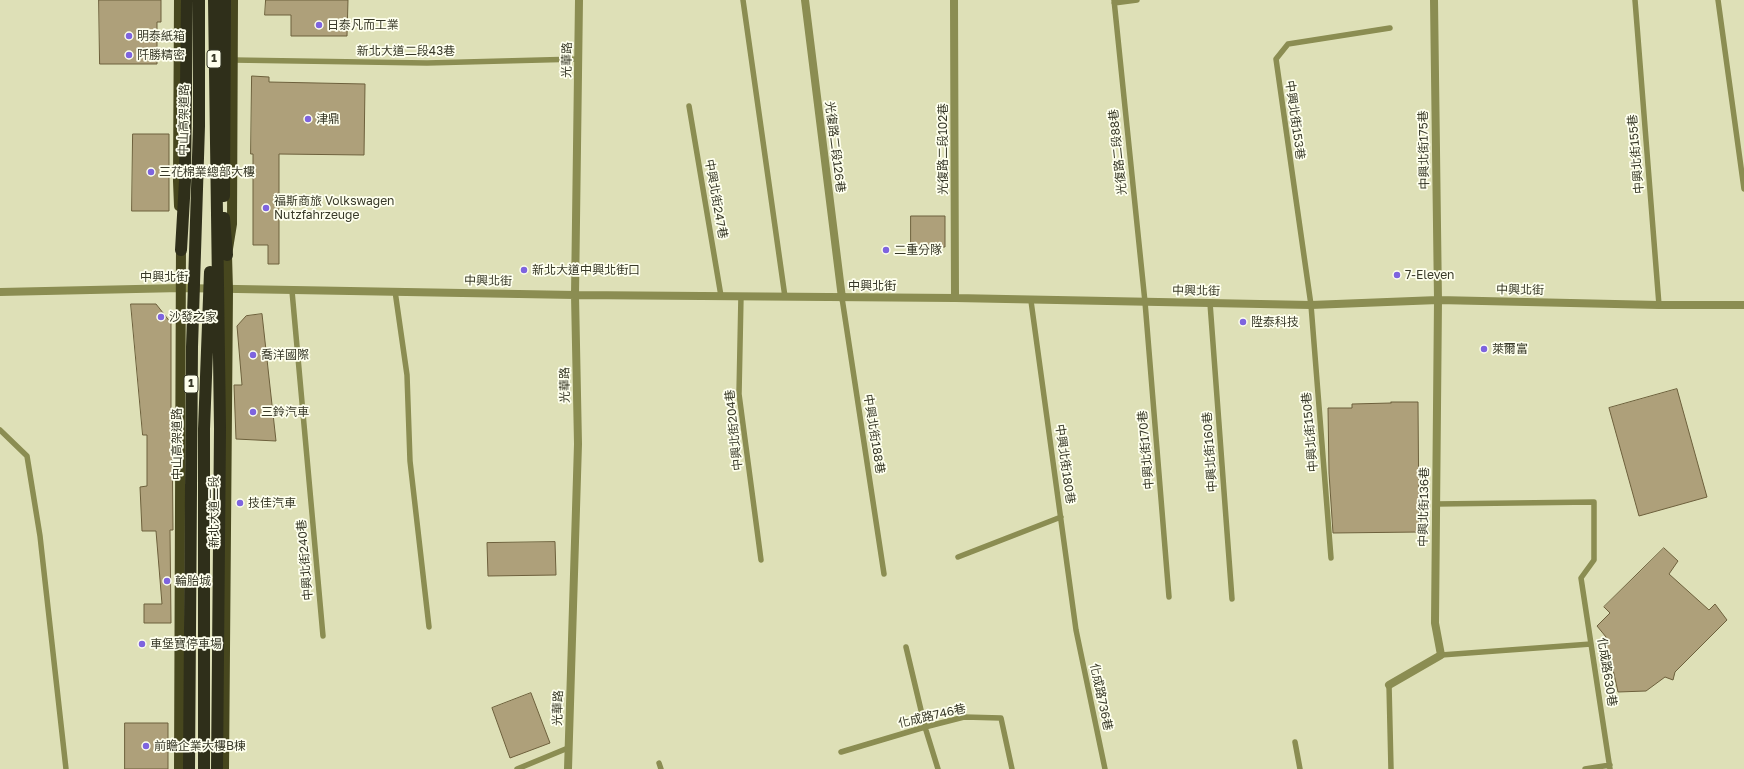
<!DOCTYPE html>
<html>
<head>
<meta charset="utf-8">
<style>
	body { margin:0 }
	canvas { display:block; background:#dee0b7 }
</style>
</head>
<body>
<canvas width="1744" height="769"></canvas>
<script>
const g = document.querySelector('canvas').getContext('2d');
g.lineJoin = 'round';
function paint(path, color) { g.fillStyle = color; g.fill(path, 'evenodd'); }
function strokePath(path, color, width, dash) { g.strokeStyle = color; g.lineWidth = width; g.lineCap = dash ? 'butt' : 'round'; g.setLineDash(dash || []); g.stroke(path); }
function label(font, color, halo, rows, align = 'center') {
  g.font = font + ' "Golos Text","Noto Sans TC",sans-serif'; g.lineWidth = 3.5; g.setLineDash([]); g.textBaseline = 'middle'; g.strokeStyle = halo; g.fillStyle = color; for (const [text, x, y, turn = 0] of rows) {
    g.save(); g.translate(x, y); g.rotate((+turn || 0) * Math.PI / 180); g.textAlign = isNaN(turn) ? turn : align; if (halo) g.strokeText(text, 0, 0); g.fillText(text, 0, 0); g.restore();
  }
}
const building = new Path2D(`
	M 99,0 L 161,0 L 161,22 L 157,22 L 157,64 L 100,64 Z
	M 266,0 L 348,0 L 347,36 L 291,36 L 291,15 L 265,15 Z
	M 252,76 L 269,77 L 269,82 L 365,84 L 364,155 L 279,154 L 279,264 L 268,264 L 268,245 L 253,245 L 253,154 L 251,154 Z
	M 133,134 L 169,134 L 169,211 L 132,211 Z
	M 911,216 L 945,216 L 945,247 L 911,247 Z
	M 131,304 L 156,304 L 171,323 L 171,418 L 174,418 L 174,434 L 172,435 L 173,530 L 170,530 L 171,623 L 144,623 L 144,604 L 162,604 L 156,531 L 142,531 L 140,487 L 147,486 L 147,435 L 143,435 Z
	M 262,314 L 276,441 L 236,439 L 234,385 L 242,385 L 237,326 L 246,316 Z
	M 1677,389 L 1707,497 L 1639,516 L 1609,408 Z
	M 1391,402 L 1418,402 L 1419,532 L 1333,533 L 1329,473 L 1328,408 L 1352,408 L 1352,404 L 1391,403 Z
	M 555,542 L 556,575 L 488,576 L 487,543 Z
	M 1664,548 L 1678,561 L 1669,574 L 1709,610 L 1715,604 L 1727,620 L 1675,672 L 1673,680 L 1665,677 L 1646,691 L 1618,692 L 1612,665 L 1599,649 L 1606,637 L 1597,626 L 1610,613 L 1604,607 Z
	M 531,693 L 550,743 L 510,758 L 492,708 Z
	M 125,723 L 168,723 L 168,769 L 125,769 Z`);
paint(building, '#aea07a');
strokePath(building, '#6d603c', 1);
strokePath(new Path2D(`
	M 743,0 L 785,297
	M 1114,0 L 1145,302 L 1169,597
	M 1635,0 L 1659,305
	M 1718,0 L 1744,189
	M 1114,3 L 1137,0
	M 233,60 L 427,63 L 579,59
	M 689,106 L 721,296
	M 292,291 L 323,636
	M 395,291 L 407,375 L 410,461 L 429,627
	M 741,296 L 739,394 L 761,560
	M 842,298 L 884,574
	M 1031,301 L 1076,630 L 1105,769
	M 1210,303 L 1232,599
	M 0,430 L 27,456 L 40,536 L 66,769
	M 1436,504 L 1594,502 L 1594,560 L 1581,578 L 1610,769
	M 958,557 L 1061,517
	M 1331,558 L 1311,305 L 1276,59 L 1288,44 L 1390,28
	M 906,647 L 925,727 L 938,769
	M 1441,655 L 1591,644
	M 1389,685 L 1391,769
	M 1295,742 L 1300,769
	M 841,752 L 925,727 L 964,717 L 1001,718 L 1012,769
	M 659,763 L 661,769
	M 517,769 L 568,748
	M 1585,769 L 1610,765`), '#8b8d52', 5.5);
strokePath(new Path2D(`
	M 805,0 L 842,298
	M 954,0 L 955,298
	M 0,292 L 181,288 L 575,295 L 955,298 L 1311,305 L 1438,300 L 1659,305 L 1744,305
	M 1389,685 L 1441,655 L 1435,623 L 1438,300 L 1434,0
	M 568,769 L 578,444 L 575,295 L 579,0`), '#8b8d52', 8);
strokePath(new Path2D(`
	M 179,0 L 178,181 L 179,206
	M 179,769 L 181,242
	M 224,769 L 228,290 L 227,255 L 232,224 L 233,0`), '#47471e', 10);
strokePath(new Path2D(`
	M 214,0 L 220,428 L 217,769
	M 224,196 L 225,0
	M 224,218 L 227,255
	M 181,250 L 185,181 L 187,0
	M 189,769 L 192,347 L 199,126 L 199,0
	M 204,769 L 204,429 L 210,272`), '#2f2f1a', 12);
for (const [x, y, r, color] of [
	[319,25,4,"#7e64df"],
	[129,36,4,"#7e64df"],
	[129,55,4,"#7e64df"],
	[308,119,4,"#7e64df"],
	[151,172,4,"#7e64df"],
	[266,208,4,"#7e64df"],
	[886,250,4,"#7e64df"],
	[524,270,4,"#7e64df"],
	[1397,275,4,"#7e64df"],
	[161,317,4,"#7e64df"],
	[1243,322,4,"#7e64df"],
	[1484,349,4,"#7e64df"],
	[253,355,4,"#7e64df"],
	[253,412,4,"#7e64df"],
	[240,503,4,"#7e64df"],
	[167,581,4,"#7e64df"],
	[142,644,4,"#7e64df"],
	[146,746,4,"#7e64df"]
]) { const dot = new Path2D(); dot.arc(x, y, r, 0, 2 * Math.PI); g.fillStyle = color; g.fill(dot); strokePath(dot, '#feffee', 1.5); }
for (const [x, y, w] of [
	[214,59,14],
	[191,384,14]
]) { const box = new Path2D(); box.roundRect(x - w / 2, y - 9, w, 18, 3); g.fillStyle = '#feffee'; g.fill(box); strokePath(box, '#373827', 1); }
label('bold 11px', '#373827', null, [
	["1",214,59],
	["1",191,384]
]);
label('12px', '#373827', '#feffee', [
	["日泰凡而工業",327,25],
	["明泰紙箱",137,36],
	["阡勝精密",137,55],
	["津鼎",316,119],
	["三花棉業總部大樓",159,172],
	["福斯商旅 Volkswagen",274,201],
	["Nutzfahrzeuge",274,215],
	["二重分隊",894,250],
	["新北大道中興北街口",532,270],
	["7-Eleven",1405,275],
	["沙發之家",169,317],
	["陞泰科技",1251,322],
	["萊爾富",1492,349],
	["喬洋國際",261,355],
	["三鈴汽車",261,412],
	["技佳汽車",248,503],
	["輪胎城",175,581],
	["車堡寶停車場",150,644],
	["前瞻企業大樓B棟",154,746]
], 'left');
label('12px', '#373827', '#feffee', [
	["新北大道二段43巷",406,51],
	["光華路",567,60,-89],
	["中山高架道路",184,120,-89],
	["中興北街153巷",1295,120,82],
	["光復路二段126巷",835,147,83],
	["光復路二段102巷",943,149,-90],
	["中興北街175巷",1424,150,-91],
	["光復路二段88巷",1118,152,-96],
	["中興北街155巷",1636,154,-95],
	["中興北街247巷",716,199,80],
	["中興北街",164,277],
	["中興北街",488,281,1],
	["中興北街",872,286],
	["中興北街",1520,290,1],
	["中興北街",1196,291,1],
	["光華路",565,385,-91],
	["中興北街204巷",734,430,-96],
	["中興北街150巷",1310,432,-95],
	["中興北街188巷",874,434,81],
	["中山高架道路",177,444,-90],
	["中興北街170巷",1146,450,-95],
	["中興北街160巷",1210,452,-94],
	["中興北街180巷",1065,464,82],
	["中興北街136巷",1424,507,-89],
	["新北大道二段",214,512,-90],
	["中興北街240巷",305,560,-95],
	["化成路630巷",1607,672,81],
	["化成路736巷",1101,697,78],
	["光華路",558,708,-88],
	["化成路746巷",932,716,-13]
]);
</script>
</body>
</html>
